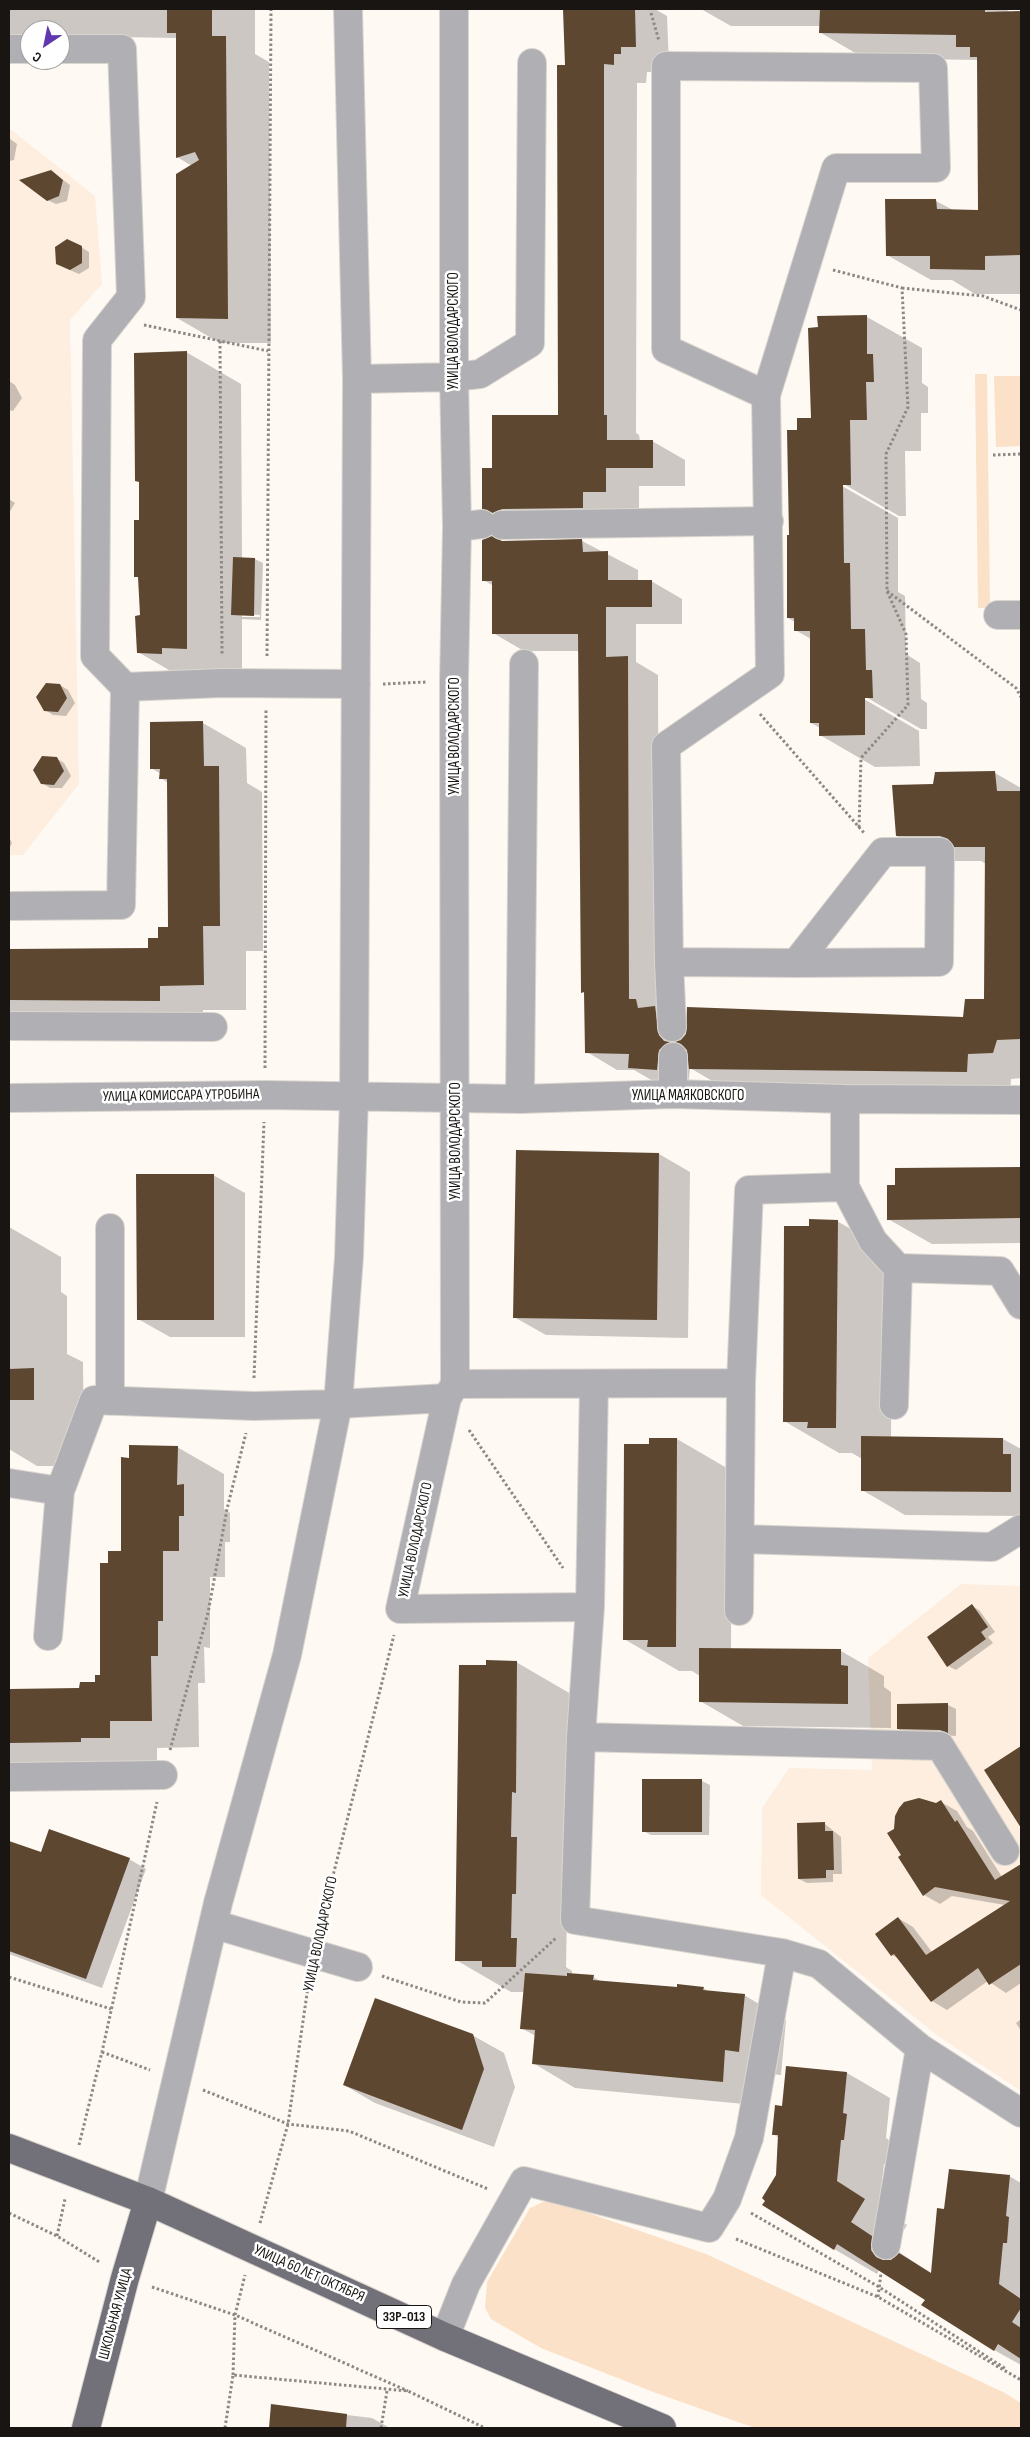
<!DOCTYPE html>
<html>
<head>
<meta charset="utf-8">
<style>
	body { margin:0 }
	#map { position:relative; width:1030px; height:2437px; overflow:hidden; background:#fff9f3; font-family:"Sofia Sans Condensed",sans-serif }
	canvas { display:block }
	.frame { position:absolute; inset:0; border:10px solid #181512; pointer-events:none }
	.north { position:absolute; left:20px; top:20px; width:50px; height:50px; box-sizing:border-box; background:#fff; border:1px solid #a3a1a0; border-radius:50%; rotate:214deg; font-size:14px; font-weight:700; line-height:20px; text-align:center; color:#181512 }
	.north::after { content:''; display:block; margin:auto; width:18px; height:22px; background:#6037af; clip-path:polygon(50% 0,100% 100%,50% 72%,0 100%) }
</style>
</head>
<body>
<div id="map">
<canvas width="1030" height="2437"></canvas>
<div class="frame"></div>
<div class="north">С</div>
</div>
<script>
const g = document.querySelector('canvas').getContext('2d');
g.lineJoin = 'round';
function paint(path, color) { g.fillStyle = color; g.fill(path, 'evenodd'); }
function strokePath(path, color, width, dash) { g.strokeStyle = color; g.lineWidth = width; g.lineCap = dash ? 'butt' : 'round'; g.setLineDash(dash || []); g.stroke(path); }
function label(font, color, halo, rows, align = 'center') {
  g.font = font + ' "Sofia Sans Condensed",sans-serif'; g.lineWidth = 5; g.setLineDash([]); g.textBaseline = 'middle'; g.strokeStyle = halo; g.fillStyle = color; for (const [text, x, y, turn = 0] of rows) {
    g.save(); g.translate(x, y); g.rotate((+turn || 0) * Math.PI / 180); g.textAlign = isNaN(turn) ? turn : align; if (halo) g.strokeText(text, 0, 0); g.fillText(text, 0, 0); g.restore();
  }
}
paint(new Path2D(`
	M 9,128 L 95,196 L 102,284 L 70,320 L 79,784 L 23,855 L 9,855 Z
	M 961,1584 L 1021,1586 L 1021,2091 L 938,2036 L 761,1895 L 762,1808 L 789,1768 L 872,1770 L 868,1658 Z`), '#fdeedf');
paint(new Path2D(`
	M 975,374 L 987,374 L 990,608 L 978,608 Z
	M 994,376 L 1021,376 L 1021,446 L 996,447 Z
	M 543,2202 L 557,2202 L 706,2254 L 1003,2392 L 1021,2403 L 1021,2428 L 755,2428 L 656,2393 L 541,2348 L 491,2319 L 485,2308 L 487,2282 L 530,2208 Z`), '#fbe1c7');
paint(new Path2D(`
	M 9,9 L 255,9 L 255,54 L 269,62 L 271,343 L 220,343 L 177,318 L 192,166 L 177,157 L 177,38 L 60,36 L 60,30 L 30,30 L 30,36 L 9,36 Z
	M 609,9 L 655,9 L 667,16 L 669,66 L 653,72 L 647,72 L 646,83 L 637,83 L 636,433 L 639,435 L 640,441 L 652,441 L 685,460 L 685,486 L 639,486 L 639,510 L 516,527 L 483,508 L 493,469 L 559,416 L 566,66 Z
	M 701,9 L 1005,9 L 1012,13 L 1021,13 L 1021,294 L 975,294 L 952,280 L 931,280 L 887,255 L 936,201 L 953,210 L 979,211 L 978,60 L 864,58 L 821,33 L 821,26 L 731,26 Z
	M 9,138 L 17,144 L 14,160 L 9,161 Z
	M 51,171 L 70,185 L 67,201 L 56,204 L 47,200 Z
	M 81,247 L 89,252 L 89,268 L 79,274 L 65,268 Z
	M 867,317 L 922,348 L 922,383 L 928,387 L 928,413 L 921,413 L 921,451 L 905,451 L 906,516 L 899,516 L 842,483 L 842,486 L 898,518 L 898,592 L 905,596 L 906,654 L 920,663 L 921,699 L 927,703 L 927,729 L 921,729 L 864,696 L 864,699 L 919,731 L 920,766 L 875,767 L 820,735 L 820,728 L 811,723 L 811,639 L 795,630 L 795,622 L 788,618 L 790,536 L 798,432 L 812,419 L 819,329 Z
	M 186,352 L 241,384 L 242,559 L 255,559 L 263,563 L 261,620 L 242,619 L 242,680 L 193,684 L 138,652 L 141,616 L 140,578 L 136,576 L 140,521 ZM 242,614 L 260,615 L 260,617 L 242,617 Z
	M 9,381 L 15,385 L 22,398 L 13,411 L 9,410 Z
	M 9,499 L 15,503 L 9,513 Z
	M 582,541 L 638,570 L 638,581 L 651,581 L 682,599 L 682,624 L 636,624 L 636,662 L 658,675 L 659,1009 L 687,1026 L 964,1018 L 985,1000 L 986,864 L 981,861 L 940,861 L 897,836 L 934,785 L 995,773 L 1021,788 L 1021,1078 L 1011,1079 L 1010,1096 L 733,1093 L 690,1068 L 688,1087 L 660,1085 L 634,1070 L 617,1070 L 587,1052 L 585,993 L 582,992 L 579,651 L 524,651 L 493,633 L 494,586 L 483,580 L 502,542 Z
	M 60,685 L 68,690 L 75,703 L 66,716 L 53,715 L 45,710 Z
	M 203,723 L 246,748 L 247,783 L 262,792 L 263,951 L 246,951 L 246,1010 L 203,1010 L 203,1025 L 9,1019 L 9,951 L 149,949 L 169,928 L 168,783 L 161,778 L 161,774 L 151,768 Z
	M 56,758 L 64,763 L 71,776 L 62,788 L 50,788 L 42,783 Z
	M 9,837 L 12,843 L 9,849 Z
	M 517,1151 L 659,1154 L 690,1172 L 688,1338 L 546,1335 L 514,1317 Z
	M 1021,1168 L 1021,1243 L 932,1244 L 888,1219 L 896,1186 L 896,1169 Z
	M 213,1175 L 245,1193 L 245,1337 L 170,1337 L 138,1319 Z
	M 837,1221 L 892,1253 L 891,1438 L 1003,1439 L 1021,1449 L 1021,1516 L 905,1515 L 862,1490 L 862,1459 L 852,1453 L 839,1453 L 784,1421 L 810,1227 Z
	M 9,1227 L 61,1257 L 61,1292 L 67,1296 L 67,1354 L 83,1362 L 84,1466 L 37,1466 L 9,1449 Z
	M 677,1439 L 732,1471 L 731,1649 L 841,1651 L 884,1676 L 884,1687 L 891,1692 L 891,1728 L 743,1726 L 700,1701 L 700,1676 L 692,1671 L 679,1671 L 624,1639 Z
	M 177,1447 L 224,1474 L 224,1509 L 230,1513 L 230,1542 L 225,1542 L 225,1577 L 210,1577 L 210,1648 L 204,1647 L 205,1683 L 198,1683 L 199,1747 L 157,1748 L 157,1765 L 9,1770 L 9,1690 L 81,1690 L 96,1683 L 101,1676 L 110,1564 L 123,1553 L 130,1459 Z
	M 972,1606 L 979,1610 L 995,1632 L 988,1637 L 993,1643 L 956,1670 L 948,1666 Z
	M 516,1662 L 571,1694 L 566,1967 L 572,1971 L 572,1975 L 593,1977 L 602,1982 L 678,1989 L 703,1988 L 710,1992 L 744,1995 L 786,2020 L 781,2075 L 768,2074 L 765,2106 L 575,2088 L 533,2063 L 536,2036 L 521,2028 L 525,1992 L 511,1992 L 456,1960 L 487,1666 Z
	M 948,1705 L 956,1709 L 956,1736 L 906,1733 L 898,1729 Z
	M 1021,1748 L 1021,1818 L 1013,1813 L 986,1771 Z
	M 702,1781 L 710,1785 L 709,1835 L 651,1835 L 643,1831 Z
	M 941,1802 L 957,1811 L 967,1827 L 973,1831 L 1002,1877 L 1021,1865 L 1021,1983 L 1006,1993 L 988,1981 L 947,2010 L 932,2001 L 901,1960 L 892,1955 L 898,1918 L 913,1927 L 932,1952 L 1005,1905 L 952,1896 L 940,1904 L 924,1895 L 936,1804 Z
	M 825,1824 L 841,1837 L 842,1874 L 833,1874 L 833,1882 L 807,1883 L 799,1879 Z
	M 9,1842 L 42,1854 L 129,1859 L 146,1869 L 102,1988 L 9,1954 Z
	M 1021,2019 L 1021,2031 L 1016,2023 Z
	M 472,2035 L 504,2053 L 515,2087 L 494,2147 L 375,2103 L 344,2085 Z
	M 788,2067 L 847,2073 L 890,2098 L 886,2138 L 889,2140 L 887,2164 L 884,2164 L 879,2207 L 907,2225 L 893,2248 L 932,2274 L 945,2210 L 1009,2176 L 1021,2183 L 1021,2365 L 994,2350 L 926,2300 L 879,2270 L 877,2274 L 834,2249 L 777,2176 L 779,2138 L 773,2134 L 783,2108 Z
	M 272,2406 L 372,2418 L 390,2428 L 270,2428 Z`), '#0003');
paint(new Path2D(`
	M 167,9 L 212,9 L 212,36 L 226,36 L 228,319 L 176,318 L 176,174 L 199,160 L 195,152 L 176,158 L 176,33 L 167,33 Z
	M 563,9 L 635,9 L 636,47 L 621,47 L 621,54 L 614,54 L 614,65 L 604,64 L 604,415 L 607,415 L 607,440 L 653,440 L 653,468 L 606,468 L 606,492 L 583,492 L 583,508 L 502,509 L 493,513 L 482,509 L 482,468 L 492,468 L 492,415 L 558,415 L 557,65 L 565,65 Z
	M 820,9 L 985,9 L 985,12 L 1021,11 L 1021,255 L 985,256 L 985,270 L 930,269 L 930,256 L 886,256 L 885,199 L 936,199 L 937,209 L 978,210 L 977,57 L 970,57 L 970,47 L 956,47 L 956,35 L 819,33 Z
	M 51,170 L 63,180 L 59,196 L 47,201 L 19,180 Z
	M 67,239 L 82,246 L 82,263 L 70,270 L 56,264 L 55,247 Z
	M 867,315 L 867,354 L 873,354 L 874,382 L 866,382 L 867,420 L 850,420 L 851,485 L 843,485 L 844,563 L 850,563 L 851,629 L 865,629 L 866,670 L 872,670 L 873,698 L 865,698 L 865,735 L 819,736 L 819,723 L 810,723 L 810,631 L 794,631 L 794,618 L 787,618 L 787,535 L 789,535 L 787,430 L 797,430 L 797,418 L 811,418 L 808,328 L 818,327 L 817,316 Z
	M 187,351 L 187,649 L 162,648 L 162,654 L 137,653 L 135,616 L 140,615 L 138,577 L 134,577 L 134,520 L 139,520 L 139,482 L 135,481 L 134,353 Z
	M 492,536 L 502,541 L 582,539 L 583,552 L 608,551 L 608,580 L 652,580 L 652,607 L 606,607 L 606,657 L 628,656 L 629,999 L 636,999 L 638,1008 L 655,1006 L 659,1035 L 664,1041 L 670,1042 L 659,1050 L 657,1070 L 628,1068 L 629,1054 L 585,1053 L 584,992 L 581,993 L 578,634 L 492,634 L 492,581 L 482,581 L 482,540 Z
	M 233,557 L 255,558 L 254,616 L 231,615 Z
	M 46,683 L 60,684 L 67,698 L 58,712 L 44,711 L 36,697 Z
	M 203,721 L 204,766 L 219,766 L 220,926 L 203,926 L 204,985 L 160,986 L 160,1001 L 9,1000 L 9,949 L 148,948 L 148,938 L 158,938 L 158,927 L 168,927 L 167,779 L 159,779 L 160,769 L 150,769 L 150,722 Z
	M 42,756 L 57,757 L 64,771 L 54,785 L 41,784 L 33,770 Z
	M 995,771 L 997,791 L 1021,791 L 1021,1039 L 997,1040 L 993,1053 L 968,1054 L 967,1072 L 689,1069 L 687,1050 L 681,1044 L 675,1042 L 681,1040 L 686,1034 L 687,1007 L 963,1017 L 965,999 L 984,999 L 985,847 L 954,847 L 948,839 L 940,836 L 896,836 L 892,785 L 933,784 L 935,772 Z
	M 516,1150 L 659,1153 L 657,1320 L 513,1318 Z
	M 1021,1167 L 1021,1218 L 887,1220 L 887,1185 L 895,1185 L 895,1168 Z
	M 136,1174 L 214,1174 L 214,1320 L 137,1320 Z
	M 809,1219 L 838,1220 L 836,1428 L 807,1428 L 808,1422 L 783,1422 L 784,1226 L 809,1226 Z
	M 34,1368 L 34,1400 L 9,1400 L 9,1369 Z
	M 861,1436 L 1003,1438 L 1003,1454 L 1011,1454 L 1011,1492 L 861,1491 Z
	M 649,1438 L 677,1438 L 676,1647 L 647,1647 L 648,1640 L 623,1640 L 624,1444 L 649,1444 Z
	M 129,1445 L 178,1446 L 177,1485 L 184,1484 L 184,1516 L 179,1516 L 179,1551 L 163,1551 L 163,1621 L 158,1621 L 158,1656 L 151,1656 L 152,1721 L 110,1721 L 110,1738 L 81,1738 L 81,1742 L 9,1743 L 9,1689 L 79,1688 L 80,1682 L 95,1682 L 95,1675 L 100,1675 L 100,1563 L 108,1563 L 108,1551 L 121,1551 L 121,1457 L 129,1458 Z
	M 972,1604 L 988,1627 L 981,1632 L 986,1639 L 947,1667 L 927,1637 Z
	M 699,1648 L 841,1649 L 841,1665 L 848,1666 L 848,1704 L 699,1702 Z
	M 486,1660 L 517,1661 L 516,1793 L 512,1792 L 511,1837 L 517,1837 L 516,1894 L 512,1894 L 511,1938 L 517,1938 L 516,1967 L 482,1967 L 482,1961 L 455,1961 L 459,1665 L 486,1665 Z
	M 948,1703 L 948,1733 L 940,1730 L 897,1729 L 897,1704 Z
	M 1021,1746 L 1021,1828 L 984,1770 Z
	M 642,1779 L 702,1779 L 702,1832 L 642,1832 Z
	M 919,1798 L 936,1803 L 941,1800 L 955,1822 L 957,1820 L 995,1880 L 1021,1864 L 1021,1964 L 989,1985 L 978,1968 L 931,2002 L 894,1954 L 891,1956 L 875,1934 L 898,1917 L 926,1955 L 1010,1901 L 935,1887 L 923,1896 L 898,1857 L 901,1855 L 887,1833 L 894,1829 L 895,1816 L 899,1808 L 904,1802 Z
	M 825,1822 L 825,1831 L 833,1831 L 834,1870 L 826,1870 L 826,1878 L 798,1879 L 797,1823 Z
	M 49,1829 L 130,1858 L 86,1979 L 9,1951 L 9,1841 L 41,1852 Z
	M 525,1973 L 567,1976 L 567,1973 L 594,1975 L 593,1980 L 677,1987 L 677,1984 L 704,1987 L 703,1990 L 745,1994 L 739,2052 L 725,2050 L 723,2082 L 532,2064 L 535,2030 L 520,2029 Z
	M 375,1998 L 473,2034 L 484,2069 L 462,2130 L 343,2085 Z
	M 786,2066 L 847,2072 L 843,2113 L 847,2114 L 844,2140 L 841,2140 L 837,2181 L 865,2199 L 851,2222 L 872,2236 L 871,2250 L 876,2257 L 883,2260 L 891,2260 L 899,2253 L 931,2273 L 937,2208 L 944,2209 L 949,2169 L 1010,2175 L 1006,2216 L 1009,2217 L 1007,2243 L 1003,2243 L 999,2284 L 1021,2299 L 1021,2308 L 1012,2322 L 1021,2328 L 1021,2359 L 998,2344 L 994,2351 L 921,2305 L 925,2300 L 837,2244 L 834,2250 L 762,2205 L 765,2201 L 762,2198 L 776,2175 L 778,2135 L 772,2135 L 775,2105 L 782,2106 Z
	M 271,2404 L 347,2414 L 346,2428 L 269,2428 Z`), '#5d4730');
const minor = new Path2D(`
	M 454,9 L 454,377 L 457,527 L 454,681 L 455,1384 L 447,1398 L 400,1609 L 590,1607
	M 9,49 L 30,49
	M 666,66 L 933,68 L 936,168 L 836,168 L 766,395 L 666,349 Z
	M 357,379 L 454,377 L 480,374 L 530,343 L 532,63
	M 766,395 L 770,674 L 666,746 L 669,962 L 796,963 L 883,852 L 940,852 L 939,962 L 796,963
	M 502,525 L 769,521
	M 457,527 L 482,524
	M 998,615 L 1021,615
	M 125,687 L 222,683 L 356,684
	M 9,906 L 121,905 L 125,687 L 95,656 L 97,340 L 131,297 L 122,49 L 60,49
	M 669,962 L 672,1027
	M 9,1026 L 213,1027
	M 673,1057 L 673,1094
	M 9,1098 L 265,1095 L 520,1099 L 673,1094 L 845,1099 L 1021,1100
	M 520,1099 L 524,664
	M 845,1187 L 873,1241 L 898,1268 L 894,1405
	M 110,1228 L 110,1401
	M 898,1268 L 1000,1271 L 1021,1305
	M 455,1384 L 741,1383
	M 594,1384 L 590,1607 L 581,1737 L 575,1920 L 782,1953 L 819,1964 L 920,2048 L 1021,2113
	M 9,1483 L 60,1491 L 94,1400 L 253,1406 L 338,1404 L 447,1398
	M 741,1539 L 992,1547 L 1021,1529
	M 739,1611 L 741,1383 L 749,1190 L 845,1187 L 845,1099
	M 48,1636 L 60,1491
	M 581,1737 L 940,1746 L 1005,1851
	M 9,1777 L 163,1775
	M 213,1924 L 358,1967
	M 148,2201 L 218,1903 L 287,1655 L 338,1404 L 349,1257 L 354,1097 L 357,379 L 348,9
	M 886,2245 L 920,2048
	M 445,2337 L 466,2284 L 524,2181 L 709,2228 L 727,2199 L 749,2138 L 782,1953`);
const major = new Path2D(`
	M 9,2148 L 148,2201 L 445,2337 L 662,2428
	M 86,2428 L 125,2278 L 148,2201`);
strokePath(minor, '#dad5cf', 30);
strokePath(major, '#dad5cf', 30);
strokePath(new Path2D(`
	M 651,13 L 659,41
	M 833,270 L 902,288 L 908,407 L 886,454 L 887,591 L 906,634 L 908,705 L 861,758 L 859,828
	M 902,288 L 983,296 L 1021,310
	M 144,325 L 268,351
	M 220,341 L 222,655
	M 993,455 L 1021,454
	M 887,591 L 1016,688 L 1021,697
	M 267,656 L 271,9
	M 383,684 L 426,682
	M 760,714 L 865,834
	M 265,1068 L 266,709
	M 254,1378 L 264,1122
	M 469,1430 L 563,1568
	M 170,1750 L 208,1613 L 227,1509 L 246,1433
	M 320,1927 L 394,1635
	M 382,1976 L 461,2002 L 485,2003 L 556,1938
	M 9,1977 L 111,2009
	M 102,2052 L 150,2070
	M 203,2090 L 288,2124 L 349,2131 L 488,2189
	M 79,2145 L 102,2052 L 157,1802
	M 9,2213 L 57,2236 L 101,2263
	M 751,2213 L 879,2287 L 1006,2369
	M 260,2223 L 288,2124 L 309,1980
	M 57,2236 L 65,2199
	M 736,2239 L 878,2297 L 1021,2380
	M 152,2287 L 235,2315 L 408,2391
	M 878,2297 L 881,2273
	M 233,2375 L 235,2315 L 245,2275
	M 225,2428 L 233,2375 L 408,2391 L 485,2428
	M 381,2428 L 387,2391`), '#8d8884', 3, [2.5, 2.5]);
strokePath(minor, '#b0afb4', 28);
strokePath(major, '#72717a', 28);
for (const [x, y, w] of [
	[404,2317,55]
]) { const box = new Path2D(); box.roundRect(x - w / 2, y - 11.5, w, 23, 4); g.fillStyle = '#fff'; g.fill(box); strokePath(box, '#181512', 1); }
label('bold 14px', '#181512', null, [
	["33Р-013",404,2317]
]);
label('15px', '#181512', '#fff', [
	["УЛИЦА ВОЛОДАРСКОГО",454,331,-90],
	["УЛИЦА ВОЛОДАРСКОГО",455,736,-90],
	["УЛИЦА КОМИССАРА УТРОБИНА",181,1096,-1],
	["УЛИЦА МАЯКОВСКОГО",688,1096],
	["УЛИЦА ВОЛОДАРСКОГО",456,1141,-90],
	["УЛИЦА ВОЛОДАРСКОГО",416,1540,-78],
	["УЛИЦА ВОЛОДАРСКОГО",321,1934,-78],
	["УЛИЦА 60 ЛЕТ ОКТЯБРЯ",309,2274,24],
	["ШКОЛЬНАЯ УЛИЦА",116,2314,-75]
]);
</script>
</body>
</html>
